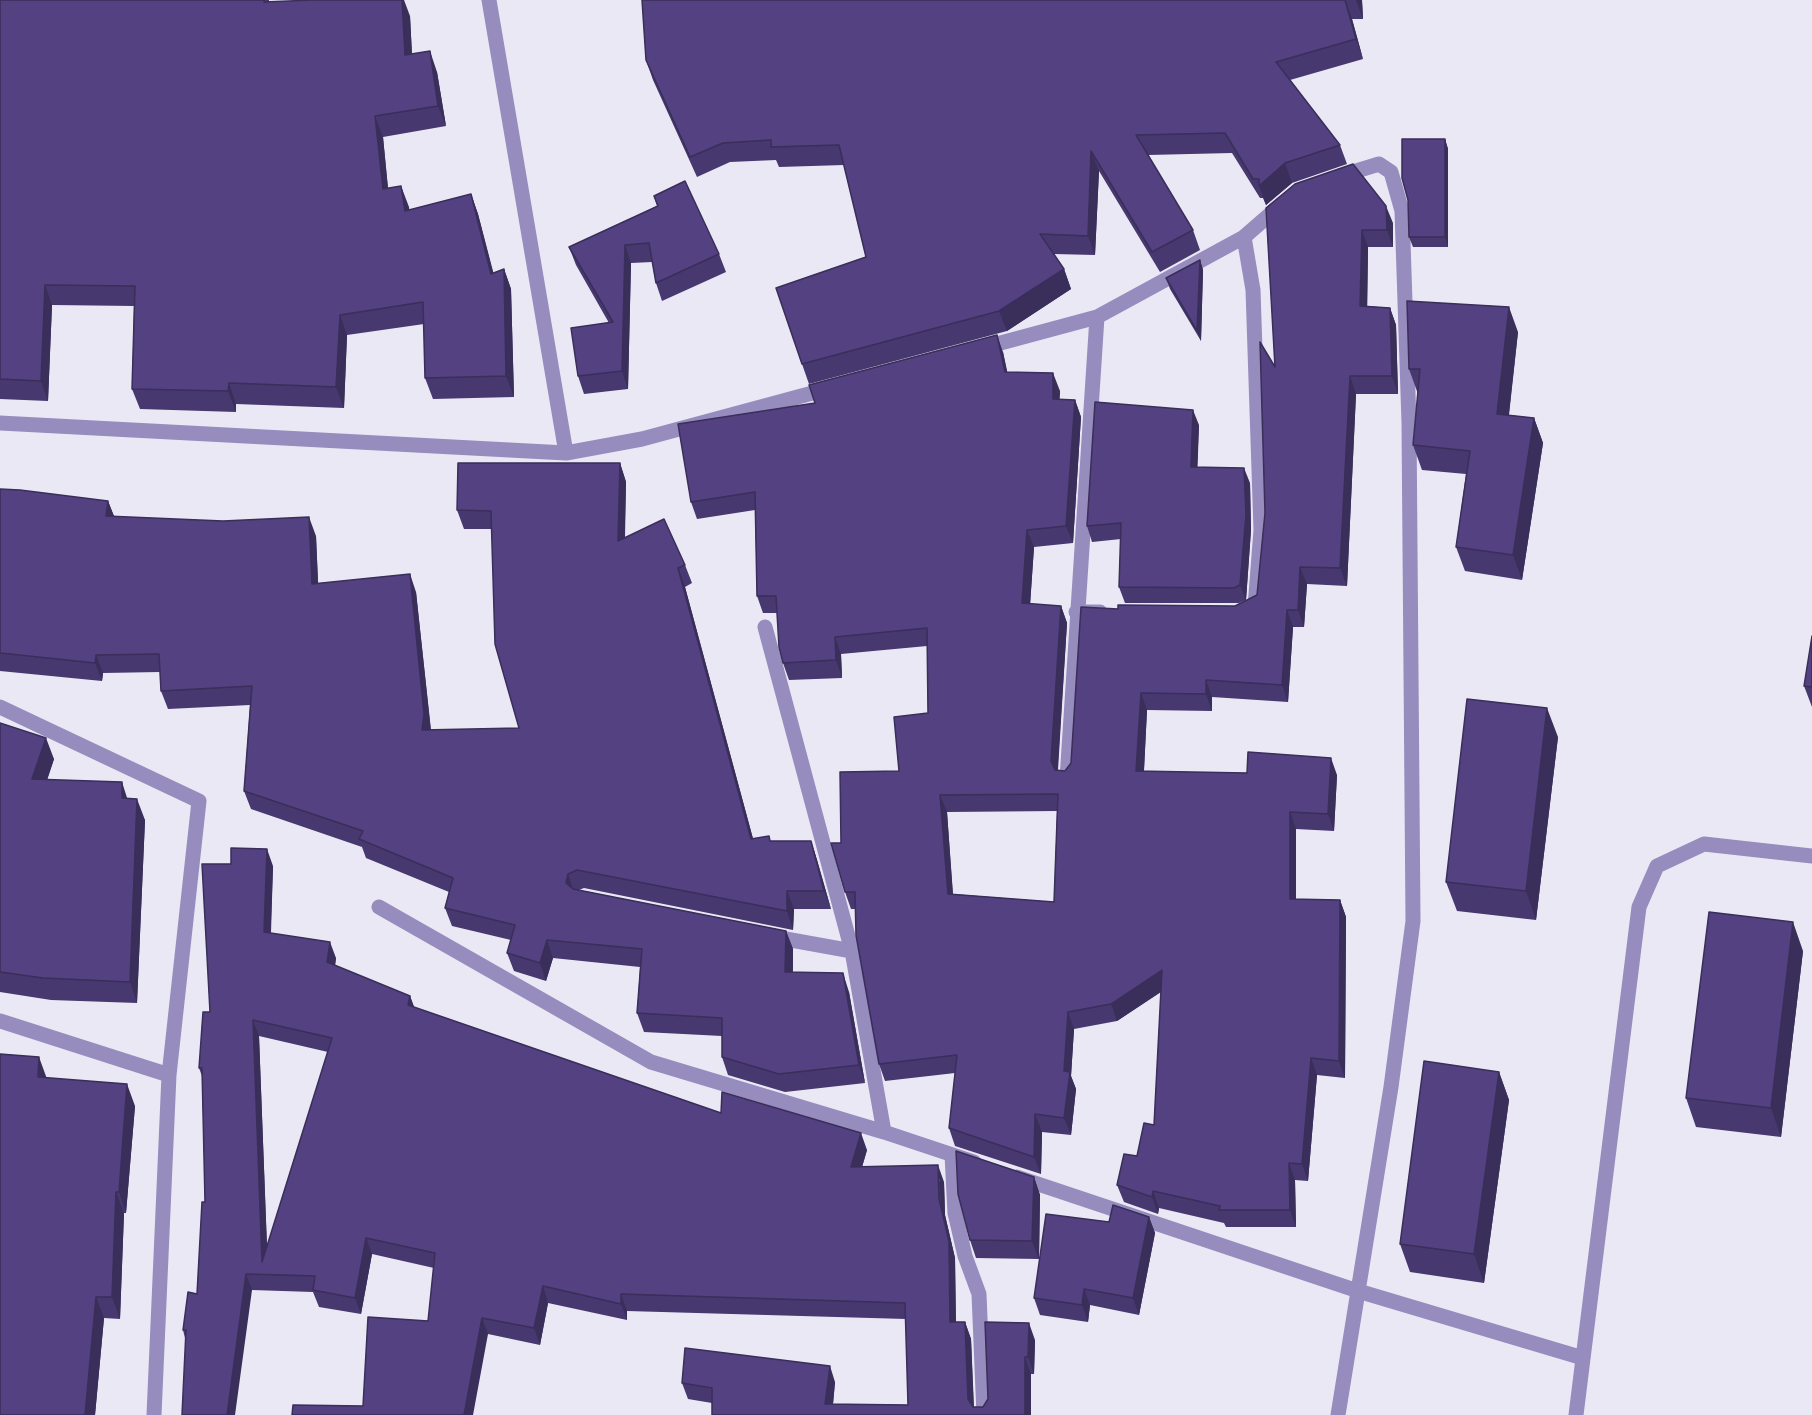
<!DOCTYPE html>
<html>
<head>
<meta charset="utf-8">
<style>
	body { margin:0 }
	canvas { display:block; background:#eae8f4 }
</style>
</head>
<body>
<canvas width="1812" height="1415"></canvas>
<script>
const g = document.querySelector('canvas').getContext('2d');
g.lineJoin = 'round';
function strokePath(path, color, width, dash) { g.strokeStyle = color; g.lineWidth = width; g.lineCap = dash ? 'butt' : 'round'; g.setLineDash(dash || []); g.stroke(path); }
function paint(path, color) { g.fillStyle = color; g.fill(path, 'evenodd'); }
strokePath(new Path2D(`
	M 489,0 L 566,453
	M 1244,237 L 1253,290 L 1261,530 L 1255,607 L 1249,610
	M 982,348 L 1097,317 L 1244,237 L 1282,204
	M 0,423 L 566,453 L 642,439 L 831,388
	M 1076,612 L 1100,612
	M 765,627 L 852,951 L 884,1132
	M 0,707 L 199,801 L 169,1075 L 154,1415
	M 1067,779 L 1097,317
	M 379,907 L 651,1062 L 884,1132 L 974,1162
	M 769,936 L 852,951
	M 0,1021 L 169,1075
	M 952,1155 L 955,1213 L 965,1256 L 979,1294 L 984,1415
	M 1017,1177 L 1358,1291 L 1583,1358
	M 1338,1415 L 1391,1087 L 1413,921 L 1409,423 L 1402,211 L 1391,172 L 1379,164 L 1340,176
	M 1576,1415 L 1639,907 L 1657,866 L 1704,844 L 1812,856`), '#978cbe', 15);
paint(new Path2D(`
	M 0,0 L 269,0 L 269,2 L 410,16 L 412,54 L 437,72 L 446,126 L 383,137 L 388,188 L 401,186 L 409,210 L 471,194 L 478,214 L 493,273 L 504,269 L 511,289 L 514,397 L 433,399 L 425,378 L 424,324 L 347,335 L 344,408 L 236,404 L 236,412 L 140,409 L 132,389 L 134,306 L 52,305 L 48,401 L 0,399 Z
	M 642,0 L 1362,0 L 1363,19 L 1352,19 L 1363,59 L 1290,80 L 1340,145 L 1347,164 L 1292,183 L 1266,205 L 1263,198 L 1260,198 L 1232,153 L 1148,155 L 1193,230 L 1200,250 L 1160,272 L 1099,171 L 1095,255 L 1054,254 L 1064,269 L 1071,289 L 1007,331 L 809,384 L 802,364 L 866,257 L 844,165 L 779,167 L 776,160 L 730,162 L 697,177 L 653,80 L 646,60 Z
	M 1445,139 L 1448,149 L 1448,247 L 1413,247 L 1409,237 Z
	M 654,196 L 719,254 L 726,272 L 662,301 L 656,283 L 652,262 L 631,263 L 628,389 L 584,394 L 578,376 L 609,323 L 576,265 L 569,247 L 657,206 Z
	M 1266,208 L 1393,223 L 1393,247 L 1368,247 L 1367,306 L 1390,308 L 1396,325 L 1398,394 L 1356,394 L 1347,586 L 1307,584 L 1304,627 L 1293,627 L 1288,702 L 1212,697 L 1212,711 L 1147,710 L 1144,771 L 1337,775 L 1334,831 L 1296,829 L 1296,899 L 1340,900 L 1346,917 L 1345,1078 L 1317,1075 L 1308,1181 L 1295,1180 L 1296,1227 L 1226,1227 L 1224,1223 L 1159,1208 L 1158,1214 L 1124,1202 L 1117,1185 L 1137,1156 L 1154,1125 L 1161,992 L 1117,1021 L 1074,1029 L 1071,1076 L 1076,1089 L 1071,1135 L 1042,1132 L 1041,1174 L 955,1146 L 949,1128 L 955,1073 L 885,1081 L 879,1064 L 855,909 L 851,909 L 845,892 L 841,843 L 899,771 L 928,713 L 927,646 L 841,654 L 842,678 L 789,680 L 783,663 L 777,613 L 763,613 L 757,596 L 755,510 L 697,519 L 691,502 L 815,403 L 1003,352 L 1007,372 L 1060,391 L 1059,399 L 1075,400 L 1081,417 L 1073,543 L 1034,547 L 1030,604 L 1061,606 L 1067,623 L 1058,770 L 1065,771 L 1071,763 L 1118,609 L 1235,606 L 1257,595 L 1265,513 L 1275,367 ZM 1057,811 L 1054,902 L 953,894 L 947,812 Z
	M 1200,260 L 1203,270 L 1201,341 L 1170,289 L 1166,278 Z
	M 1518,332 L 1509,415 L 1534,418 L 1543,443 L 1522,580 L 1465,571 L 1456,547 L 1466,474 L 1422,470 L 1413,445 L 1418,394 L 1409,369 Z
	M 1199,425 L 1197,467 L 1250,483 L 1251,530 L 1246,600 L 1239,603 L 1125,603 L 1119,587 L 1121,539 L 1092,542 L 1087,526 Z
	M 620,463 L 626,482 L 625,538 L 685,565 L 692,583 L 685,587 L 753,839 L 771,841 L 811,841 L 817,860 L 831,909 L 794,909 L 793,930 L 584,888 L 579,890 L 786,931 L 793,949 L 793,972 L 849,992 L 865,1083 L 785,1092 L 728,1075 L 722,1057 L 722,1036 L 644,1032 L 637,1013 L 640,967 L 553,958 L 546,981 L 514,971 L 507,953 L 511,940 L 452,926 L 445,908 L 449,892 L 366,858 L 362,847 L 251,809 L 244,791 L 250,705 L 168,709 L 161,691 L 160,672 L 103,673 L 102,681 L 0,671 L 0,489 L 108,501 L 114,516 L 316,536 L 318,584 L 416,592 L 431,730 L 519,728 L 492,529 L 464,529 L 457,510 Z
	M 1812,636 L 1812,707 L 1804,686 Z
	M 0,723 L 54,759 L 47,780 L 127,798 L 145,820 L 137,1003 L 51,1000 L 0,992 Z
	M 1558,737 L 1536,920 L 1457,911 L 1446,882 Z
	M 231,864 L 273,866 L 271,933 L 336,958 L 335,966 L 410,996 L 414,1007 L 721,1113 L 867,1150 L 862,1167 L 944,1182 L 945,1215 L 955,1258 L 956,1322 L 965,1322 L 971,1339 L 974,1407 L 983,1407 L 1035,1340 L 1034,1374 L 1031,1374 L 1031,1415 L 712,1403 L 688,1399 L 682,1383 L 835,1382 L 833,1404 L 908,1405 L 906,1319 L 627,1311 L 627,1320 L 548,1303 L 540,1345 L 488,1334 L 363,1406 L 428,1321 L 434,1268 L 372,1254 L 361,1314 L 319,1307 L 313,1292 L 252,1290 L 185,1338 L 183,1330 L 197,1294 L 205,1202 L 202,1076 L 199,1068 L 210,1012 ZM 259,1036 L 328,1052 L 267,1247 Z
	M 1803,951 L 1781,1137 L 1696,1127 L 1686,1098 Z
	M 1499,1072 L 1509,1100 L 1484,1283 L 1410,1272 L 1400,1244 Z
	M 47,1078 L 135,1106 L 126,1213 L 124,1213 L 120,1319 L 104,1318 L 95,1415 L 0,1415 Z
	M 1034,1177 L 1040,1195 L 1039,1259 L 976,1258 L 970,1240 Z
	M 1149,1217 L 1155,1233 L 1139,1315 L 1090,1305 L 1088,1322 L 1040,1315 L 1034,1298 L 1109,1222 Z`), '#47386f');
paint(new Path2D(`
	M 402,0 L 404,0 L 410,16 L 413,75 L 405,55 Z
	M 1345,0 L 1352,19 L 1363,59 L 1356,39 Z
	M 1356,0 L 1362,0 L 1363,19 Z
	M 430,51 L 437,72 L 446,126 L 438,106 Z
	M 375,116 L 383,137 L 390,210 L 383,189 Z
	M 1445,139 L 1448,149 L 1448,247 L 1445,237 Z
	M 1091,151 L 1099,171 L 1095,255 L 1088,236 Z
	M 1285,163 L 1292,183 L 1266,205 L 1259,186 Z
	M 401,186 L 409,207 L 412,231 L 405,211 Z
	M 471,194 L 478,214 L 499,294 L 491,274 Z
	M 1386,206 L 1393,223 L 1393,247 L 1387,230 Z
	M 1362,230 L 1368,247 L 1367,323 L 1360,306 Z
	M 625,245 L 631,263 L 628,389 L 622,371 Z
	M 1200,260 L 1203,270 L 1201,341 L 1197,331 Z
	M 504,269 L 511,289 L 514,397 L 506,376 Z
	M 1064,269 L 1071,289 L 1007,331 L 999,311 Z
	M 45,285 L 52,305 L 48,401 L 41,381 Z
	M 1509,307 L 1518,332 L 1506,439 L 1497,414 Z
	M 1390,308 L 1396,325 L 1398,394 L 1392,376 Z
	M 340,315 L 347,335 L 344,408 L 336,387 Z
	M 997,335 L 1003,352 L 1011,389 L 1005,372 Z
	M 1053,373 L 1060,391 L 1059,416 L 1053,399 Z
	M 1350,376 L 1356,394 L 1347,586 L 1340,568 Z
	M 229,383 L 236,404 L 236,412 L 228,391 Z
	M 1075,400 L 1081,417 L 1073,543 L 1066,526 Z
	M 1193,410 L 1199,425 L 1197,482 L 1191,467 Z
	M 1534,418 L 1543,443 L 1522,580 L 1513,555 Z
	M 620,463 L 626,482 L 624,560 L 618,541 Z
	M 1244,468 L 1250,483 L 1251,530 L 1246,600 L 1240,585 Z
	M 108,501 L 115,519 L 106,516 Z
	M 309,517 L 316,536 L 319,603 L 312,584 Z
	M 1027,530 L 1034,547 L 1029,621 L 1022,603 Z
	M 1300,567 L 1307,584 L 1304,627 L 1298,610 Z
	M 678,568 L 685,587 L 758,857 L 751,839 Z
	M 410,574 L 416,592 L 431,732 L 422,730 Z
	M 1061,606 L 1067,623 L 1057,778 L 1051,761 Z
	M 1287,610 L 1293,627 L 1288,702 L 1282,685 Z
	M 835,637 L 841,654 L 842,678 L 836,660 Z
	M 96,655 L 103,673 L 102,681 L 95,663 Z
	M 1206,680 L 1212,697 L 1212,711 L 1206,694 Z
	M 1141,693 L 1147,710 L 1143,788 L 1136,771 Z
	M 1547,708 L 1558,737 L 1536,920 L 1526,891 Z
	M 46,738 L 54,759 L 40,801 L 32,779 Z
	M 1331,758 L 1337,775 L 1334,831 L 1328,814 Z
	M 122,782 L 129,804 L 122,798 Z
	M 940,795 L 947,812 L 954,911 L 948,894 Z
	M 137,799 L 145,820 L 137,1003 L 130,982 Z
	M 1290,812 L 1296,829 L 1296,916 L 1290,899 Z
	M 811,841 L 817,860 L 831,909 L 824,891 Z
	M 267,849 L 273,866 L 270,949 L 264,932 Z
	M 568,874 L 574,892 L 566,883 Z
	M 787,891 L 794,909 L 793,930 L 787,911 Z
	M 1340,900 L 1346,917 L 1345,1078 L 1339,1061 Z
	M 1793,922 L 1803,951 L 1781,1137 L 1771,1108 Z
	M 786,931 L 793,949 L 792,990 L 785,972 Z
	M 547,940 L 553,958 L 546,981 L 540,963 Z
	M 330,942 L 336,958 L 333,979 L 327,962 Z
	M 1162,970 L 1168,987 L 1117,1021 L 1111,1004 Z
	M 843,973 L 849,992 L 865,1083 L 859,1065 Z
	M 410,996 L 416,1012 L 408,1005 Z
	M 1068,1012 L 1074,1029 L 1071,1076 L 1076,1089 L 1071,1135 L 1064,1118 L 1064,1071 Z
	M 253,1020 L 259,1036 L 268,1274 L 262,1262 Z
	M 39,1057 L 47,1079 L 38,1077 Z
	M 1311,1058 L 1317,1075 L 1308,1181 L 1302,1164 Z
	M 1499,1072 L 1509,1100 L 1484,1283 L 1474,1254 Z
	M 127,1084 L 135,1106 L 126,1213 L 119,1192 Z
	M 1035,1114 L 1042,1132 L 1041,1174 L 1034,1157 Z
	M 861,1133 L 867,1150 L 857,1184 L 851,1167 Z
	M 1289,1163 L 1295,1180 L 1296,1227 L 1290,1210 Z
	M 938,1165 L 944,1182 L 945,1215 L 955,1258 L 956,1338 L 950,1322 Z
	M 1034,1177 L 1040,1195 L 1039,1259 L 1032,1241 Z
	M 1153,1191 L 1159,1208 L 1158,1214 L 1152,1197 Z
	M 116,1192 L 124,1213 L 120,1319 L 112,1297 Z
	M 1149,1217 L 1155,1233 L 1139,1315 L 1133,1298 Z
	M 366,1238 L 372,1254 L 361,1314 L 355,1298 Z
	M 246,1274 L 252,1290 L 235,1415 L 227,1415 Z
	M 543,1286 L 548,1303 L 540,1345 L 534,1328 Z
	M 1084,1289 L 1090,1305 L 1088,1322 L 1082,1305 Z
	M 621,1294 L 627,1311 L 627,1320 L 621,1304 Z
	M 96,1297 L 104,1318 L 95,1415 L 85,1415 Z
	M 482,1318 L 488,1334 L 473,1415 L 464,1415 Z
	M 965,1322 L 971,1339 L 974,1415 L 968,1399 Z
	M 1029,1323 L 1035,1340 L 1034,1374 L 1028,1357 Z
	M 1025,1357 L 1031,1374 L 1031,1415 L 1025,1415 Z
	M 830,1366 L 835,1382 L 832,1415 L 825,1404 Z`), '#3a2e5a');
const building = new Path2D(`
	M 0,0 L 264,0 L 264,2 L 313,0 L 402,0 L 405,55 L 430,51 L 438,106 L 375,116 L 383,189 L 401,186 L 405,211 L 471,194 L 491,274 L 504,269 L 506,376 L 425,378 L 423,302 L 340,315 L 336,387 L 229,383 L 228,391 L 132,389 L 135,286 L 45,285 L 41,381 L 0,379 Z
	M 642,0 L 1345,0 L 1356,39 L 1276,62 L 1340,145 L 1285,163 L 1259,186 L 1259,179 L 1253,179 L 1225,133 L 1136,135 L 1193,230 L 1152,252 L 1091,151 L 1088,236 L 1040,234 L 1064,269 L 999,311 L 802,364 L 776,288 L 866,257 L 839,145 L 771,147 L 771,140 L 723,143 L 690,157 L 646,60 Z
	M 1402,139 L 1445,139 L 1445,237 L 1409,237 L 1408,200 L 1402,178 Z
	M 1353,164 L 1386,206 L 1387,230 L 1362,230 L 1360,306 L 1390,308 L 1392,376 L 1350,376 L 1340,568 L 1300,567 L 1298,610 L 1287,610 L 1282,685 L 1206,680 L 1206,694 L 1141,693 L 1136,771 L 1247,773 L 1248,752 L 1331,758 L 1328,814 L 1290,812 L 1290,899 L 1340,900 L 1339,1061 L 1311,1058 L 1302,1164 L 1289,1163 L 1290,1210 L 1219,1210 L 1220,1206 L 1153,1191 L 1152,1197 L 1117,1185 L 1124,1154 L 1137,1156 L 1144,1123 L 1154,1125 L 1162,970 L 1111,1004 L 1068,1012 L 1064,1071 L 1070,1072 L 1064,1118 L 1035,1114 L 1034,1157 L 949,1128 L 957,1055 L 879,1064 L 856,935 L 855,892 L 845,892 L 831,843 L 841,843 L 840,772 L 899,771 L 894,717 L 928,713 L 927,628 L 835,637 L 836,660 L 783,663 L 779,647 L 776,596 L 757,596 L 755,492 L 691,502 L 678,424 L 815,403 L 809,385 L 997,335 L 1005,372 L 1053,373 L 1053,399 L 1075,400 L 1066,526 L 1027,530 L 1022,603 L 1061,606 L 1051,761 L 1055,770 L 1065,771 L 1071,763 L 1081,607 L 1118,609 L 1118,605 L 1235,606 L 1257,595 L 1265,513 L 1260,342 L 1275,367 L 1266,208 L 1295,184 ZM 1058,794 L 1054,902 L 948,894 L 940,795 Z
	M 685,181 L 719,254 L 656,283 L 649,243 L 625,245 L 622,371 L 578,376 L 571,328 L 613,322 L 569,247 L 658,206 L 654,196 Z
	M 1200,260 L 1197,331 L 1166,278 Z
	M 1407,301 L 1509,307 L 1497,414 L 1534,418 L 1513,555 L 1456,547 L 1470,451 L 1413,445 L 1420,369 L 1409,369 Z
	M 1095,402 L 1193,410 L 1191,467 L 1244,468 L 1246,515 L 1240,585 L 1234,588 L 1119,587 L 1121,523 L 1087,526 Z
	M 458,463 L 620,463 L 618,541 L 664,519 L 685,565 L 678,568 L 751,839 L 769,836 L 770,841 L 811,841 L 824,891 L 787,891 L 787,911 L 577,870 L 568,874 L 566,883 L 573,889 L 786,931 L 785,972 L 843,973 L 859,1065 L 779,1074 L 722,1057 L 722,1018 L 637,1013 L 642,949 L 547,940 L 540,963 L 507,953 L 515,925 L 445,908 L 453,878 L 359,839 L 363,831 L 244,791 L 252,686 L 161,691 L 159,654 L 96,655 L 95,663 L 0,653 L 0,489 L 20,490 L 108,501 L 106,516 L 223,521 L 309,517 L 312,584 L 410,574 L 424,714 L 422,730 L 519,728 L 495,644 L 491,511 L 457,510 Z
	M 1812,636 L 1812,687 L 1804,686 Z
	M 1467,699 L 1547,708 L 1526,891 L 1446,882 Z
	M 0,723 L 46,738 L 32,779 L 122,782 L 122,798 L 137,799 L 130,982 L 43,978 L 0,972 Z
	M 231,848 L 267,849 L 264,932 L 330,942 L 327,962 L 410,996 L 408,1005 L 721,1113 L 722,1092 L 861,1133 L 851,1167 L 938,1165 L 939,1199 L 949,1241 L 950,1322 L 965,1322 L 968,1399 L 973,1407 L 983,1407 L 988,1399 L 985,1322 L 1029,1323 L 1028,1357 L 1025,1357 L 1025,1415 L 712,1415 L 712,1388 L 682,1383 L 685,1348 L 830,1366 L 825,1404 L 908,1405 L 905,1303 L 621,1294 L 621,1304 L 543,1286 L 534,1328 L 482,1318 L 464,1415 L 292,1415 L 293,1405 L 363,1406 L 368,1317 L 428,1321 L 435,1253 L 366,1238 L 355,1298 L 313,1290 L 315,1276 L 246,1274 L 227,1415 L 182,1415 L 186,1330 L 183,1330 L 188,1292 L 197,1294 L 202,1202 L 205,1202 L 202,1068 L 199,1068 L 203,1012 L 210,1012 L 202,864 L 231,864 ZM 253,1020 L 332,1038 L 262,1262 Z
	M 1709,912 L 1793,922 L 1771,1108 L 1686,1098 Z
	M 0,1054 L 39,1057 L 38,1077 L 127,1084 L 119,1192 L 116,1192 L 112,1297 L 96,1297 L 85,1415 L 0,1415 Z
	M 1424,1061 L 1499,1072 L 1474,1254 L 1400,1244 Z
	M 956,1151 L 1034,1177 L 1032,1241 L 970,1240 L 958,1194 Z
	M 1113,1205 L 1149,1217 L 1133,1298 L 1084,1289 L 1082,1305 L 1034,1298 L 1046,1214 L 1109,1222 Z`);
paint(building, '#534181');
strokePath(building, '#3a2e5a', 1.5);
</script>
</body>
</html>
